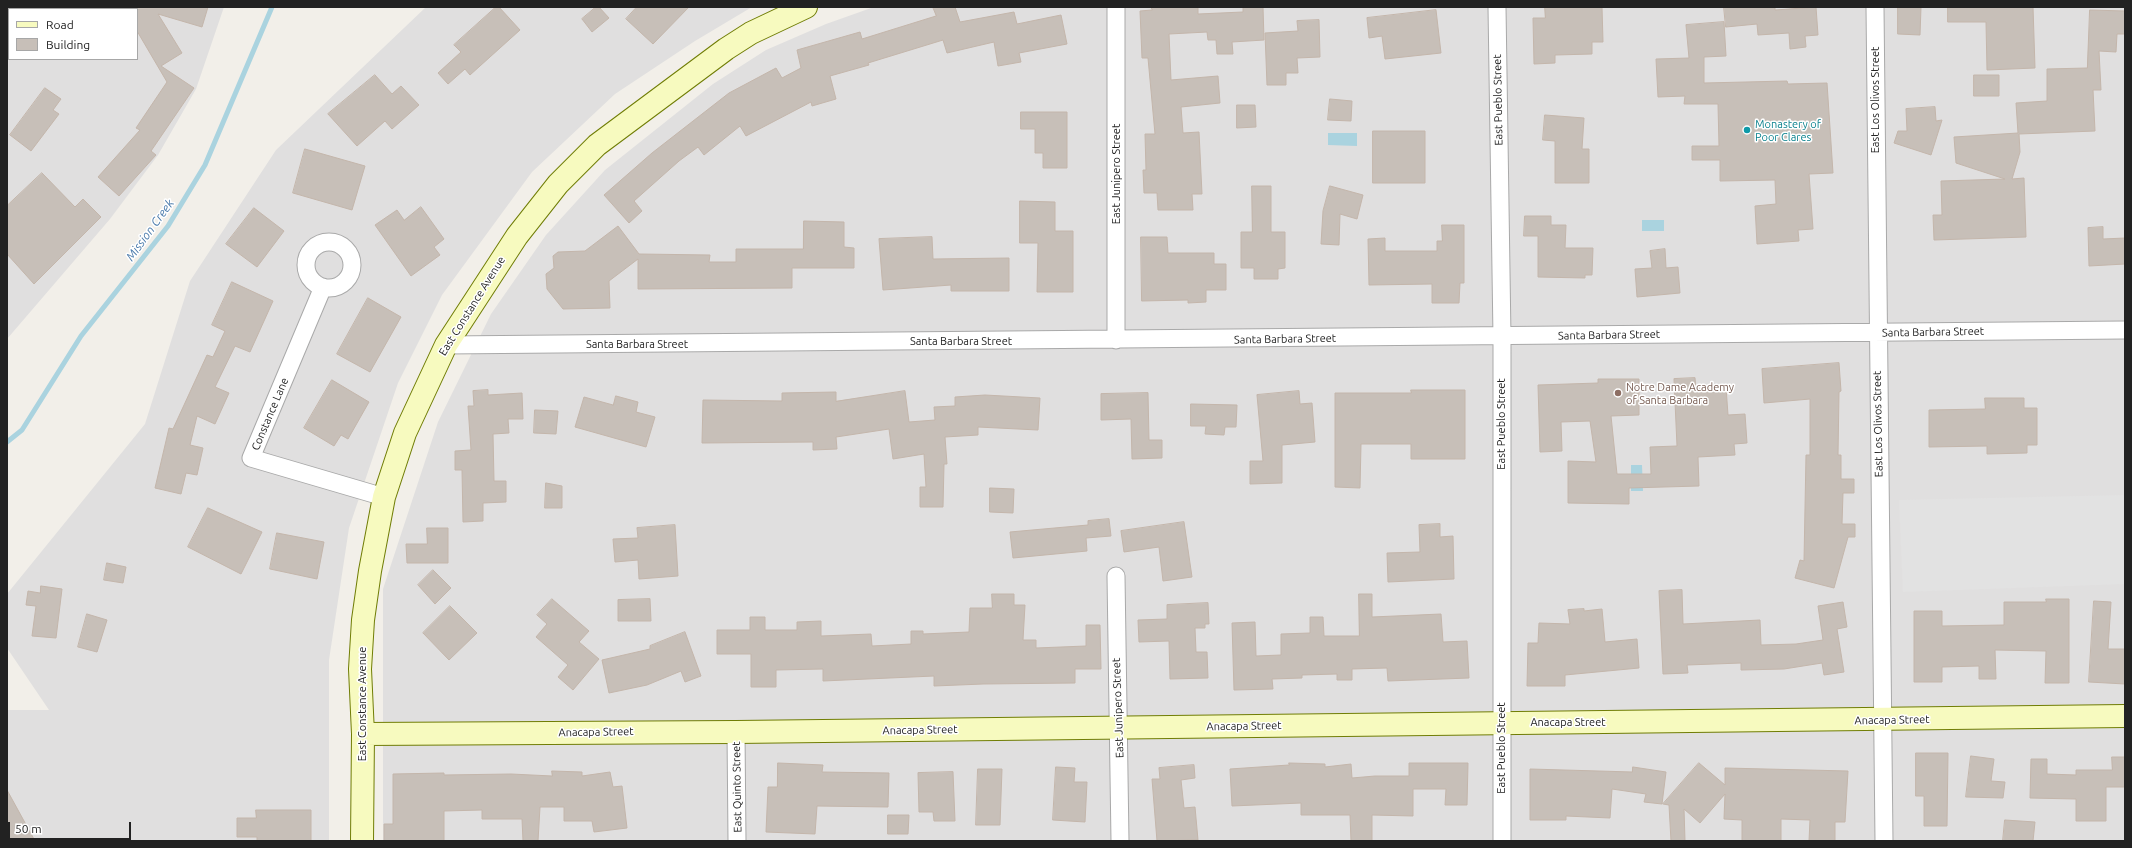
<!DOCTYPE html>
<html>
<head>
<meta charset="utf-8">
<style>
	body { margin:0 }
	#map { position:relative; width:2132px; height:848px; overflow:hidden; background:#f2efe9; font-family:Ubuntu,sans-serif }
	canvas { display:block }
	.frame { position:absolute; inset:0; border:8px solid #222; pointer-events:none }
	.legend { position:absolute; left:8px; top:8px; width:130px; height:52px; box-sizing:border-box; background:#fff; border:1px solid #a7a7a7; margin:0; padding:5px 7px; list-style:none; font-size:12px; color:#222 }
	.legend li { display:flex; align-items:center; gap:8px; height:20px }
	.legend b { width:20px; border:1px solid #a7a7a7 }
	.scale { position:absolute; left:8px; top:822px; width:123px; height:18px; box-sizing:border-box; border:2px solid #222; border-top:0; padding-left:5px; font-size:12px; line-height:14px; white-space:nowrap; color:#222; -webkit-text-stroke:3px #fff; paint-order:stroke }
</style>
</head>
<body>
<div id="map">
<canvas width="2132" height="848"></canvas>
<div class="frame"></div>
<ul class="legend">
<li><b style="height:5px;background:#f7fabf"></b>Road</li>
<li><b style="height:11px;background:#c7bfb8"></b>Building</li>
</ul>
<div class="scale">50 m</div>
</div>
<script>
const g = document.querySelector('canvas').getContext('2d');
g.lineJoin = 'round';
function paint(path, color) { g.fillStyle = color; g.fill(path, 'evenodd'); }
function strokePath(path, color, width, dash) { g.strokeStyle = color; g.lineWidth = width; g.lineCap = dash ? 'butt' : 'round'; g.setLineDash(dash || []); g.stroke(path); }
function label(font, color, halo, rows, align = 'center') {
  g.font = font + ' Ubuntu,sans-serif'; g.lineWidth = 3; g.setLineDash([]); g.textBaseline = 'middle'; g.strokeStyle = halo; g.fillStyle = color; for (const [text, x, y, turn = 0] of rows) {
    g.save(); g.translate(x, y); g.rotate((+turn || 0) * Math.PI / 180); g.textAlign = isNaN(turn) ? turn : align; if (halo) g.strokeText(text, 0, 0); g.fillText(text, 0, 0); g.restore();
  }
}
paint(new Path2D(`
	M 7,7 L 224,7 L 196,89 L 158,155 L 110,219 L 7,339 ZM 9,9 L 137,9 L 137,59 L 9,59 Z
	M 426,7 L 752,7 L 695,41 L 615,94 L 532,172 L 442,295 L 398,383 L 349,528 L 329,660 L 329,841 L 7,841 L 7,710 L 49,710 L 7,648 L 7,594 L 145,424 L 190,281 L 276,150 Z
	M 874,7 L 2125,7 L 2125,841 L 383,841 L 383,589 L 438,422 L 491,314 L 546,235 L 605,170 L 713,84 L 766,50 L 826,24 Z`), '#e0dfdf');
paint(new Path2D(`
	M 2125,495 L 2125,584 L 1903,592 L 1899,500 Z`), '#e2e2e2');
paint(new Path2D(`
	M 1328,133 L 1357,133 L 1357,146 L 1328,145 Z
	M 1642,220 L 1664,220 L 1664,231 L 1642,231 Z
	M 1631,465 L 1642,465 L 1643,491 L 1631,491 Z`), '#aad3df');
strokePath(new Path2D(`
	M 7,442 L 22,430 L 81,336 L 168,226 L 205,165 L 272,7`), '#aad3df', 5);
const building = new Path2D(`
	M 137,7 L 208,7 L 202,27 L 158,14 L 182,53 L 161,66 L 194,88 L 151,151 L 156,155 L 119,196 L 98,177 L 140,130 L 136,128 L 167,82 L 137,31 Z
	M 496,7 L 499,7 L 520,30 L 470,75 L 465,69 L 448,84 L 438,73 L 461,52 L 454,45 Z
	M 596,7 L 599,7 L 609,18 L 592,32 L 582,19 Z
	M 637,7 L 689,7 L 653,44 L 626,19 Z
	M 933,7 L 955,7 L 960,22 L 1014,12 L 1017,24 L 1061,15 L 1067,44 L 1019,53 L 1021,62 L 998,66 L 994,42 L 947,53 L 943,40 L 868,63 L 869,65 L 830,76 L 836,99 L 812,106 L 811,102 L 746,136 L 740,126 L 704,155 L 698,147 L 679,161 L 634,201 L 642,211 L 629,223 L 604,195 L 652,153 L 729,93 L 776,68 L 782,78 L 801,68 L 797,50 L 860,32 L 862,39 L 936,16 Z
	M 1151,7 L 1198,7 L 1198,14 L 1243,12 L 1243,7 L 1263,7 L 1264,40 L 1232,42 L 1233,54 L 1217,54 L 1216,40 L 1208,40 L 1207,32 L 1169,34 L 1171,80 L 1218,76 L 1220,103 L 1181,107 L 1183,133 L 1199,132 L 1202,194 L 1192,194 L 1193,210 L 1158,210 L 1157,193 L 1144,193 L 1143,170 L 1146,170 L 1145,134 L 1155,134 L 1148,58 L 1142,58 L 1140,11 L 1152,10 Z
	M 1545,7 L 1602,7 L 1603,42 L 1592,42 L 1592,54 L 1555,55 L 1555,63 L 1534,64 L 1533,18 L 1545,18 Z
	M 1724,7 L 1775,7 L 1775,10 L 1816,7 L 1818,35 L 1805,36 L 1806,47 L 1790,49 L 1789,33 L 1758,35 L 1757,24 L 1726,27 Z
	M 1898,7 L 1921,7 L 1920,35 L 1898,34 Z
	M 1948,7 L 2033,7 L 2035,68 L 1987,70 L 1986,22 L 1948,22 Z
	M 1436,10 L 1441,53 L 1385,59 L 1382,36 L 1369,38 L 1367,18 Z
	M 2090,10 L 2125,11 L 2125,34 L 2117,34 L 2116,52 L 2099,51 L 2101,90 L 2093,90 L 2095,131 L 2019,134 L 2020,152 L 2012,179 L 2024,178 L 2026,237 L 1934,240 L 1933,215 L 1942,215 L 1941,181 L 2005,179 L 1956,163 L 1954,137 L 2018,133 L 2016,103 L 2047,101 L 2047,69 L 2087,68 Z
	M 1319,20 L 1320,57 L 1297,58 L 1298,73 L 1286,73 L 1286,85 L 1267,85 L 1265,33 L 1298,31 L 1297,21 Z
	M 1724,22 L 1726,56 L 1704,57 L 1704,83 L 1787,81 L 1788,84 L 1827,83 L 1833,173 L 1809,174 L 1813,229 L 1798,230 L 1799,241 L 1757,244 L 1755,206 L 1776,204 L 1775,180 L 1720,181 L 1720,160 L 1692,160 L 1692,146 L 1719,146 L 1718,104 L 1684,104 L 1685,96 L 1658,97 L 1656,59 L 1689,58 L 1686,25 Z
	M 375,75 L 392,94 L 401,86 L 419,105 L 392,129 L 385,121 L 357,146 L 328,114 Z
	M 1974,75 L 1999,75 L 1999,96 L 1974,96 Z
	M 45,88 L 61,99 L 53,110 L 59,114 L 31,151 L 10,135 Z
	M 1330,99 L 1352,101 L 1351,121 L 1328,120 Z
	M 1237,105 L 1255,105 L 1256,127 L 1237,128 Z
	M 1935,107 L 1936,121 L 1942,120 L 1931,155 L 1894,143 L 1898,131 L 1907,131 L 1906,109 Z
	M 1021,112 L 1067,112 L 1067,168 L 1043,168 L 1043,153 L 1035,153 L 1035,129 L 1021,129 Z
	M 1545,115 L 1584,118 L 1582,149 L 1589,149 L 1589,183 L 1555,183 L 1555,141 L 1543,140 Z
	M 1373,131 L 1425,131 L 1425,183 L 1373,183 Z
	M 305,149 L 365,166 L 352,210 L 293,193 Z
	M 42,173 L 75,207 L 83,199 L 101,217 L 34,284 L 7,254 L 7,206 Z
	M 1252,186 L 1271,186 L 1271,232 L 1285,232 L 1285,268 L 1278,269 L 1278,279 L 1254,279 L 1254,268 L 1241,268 L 1241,232 L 1252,232 Z
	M 1330,186 L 1363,195 L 1357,219 L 1340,214 L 1339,245 L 1321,244 L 1323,211 Z
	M 1020,201 L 1055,202 L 1055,231 L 1073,231 L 1073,292 L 1037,292 L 1038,243 L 1020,243 Z
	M 421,207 L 444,239 L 434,247 L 440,255 L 411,276 L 375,225 L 397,210 L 404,220 Z
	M 254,208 L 284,231 L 257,267 L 226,244 Z
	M 1525,216 L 1551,216 L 1551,225 L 1566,225 L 1565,248 L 1593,248 L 1592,275 L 1585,275 L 1585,278 L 1538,277 L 1538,236 L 1524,236 Z
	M 804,221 L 844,222 L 844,247 L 854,248 L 854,268 L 792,268 L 792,288 L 638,289 L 638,259 L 609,281 L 610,308 L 563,309 L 547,289 L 546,274 L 554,268 L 553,256 L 558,252 L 585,251 L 618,226 L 639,254 L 710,255 L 709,262 L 736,262 L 736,249 L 803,249 Z
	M 1442,225 L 1464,225 L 1464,283 L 1460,283 L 1459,303 L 1432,303 L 1432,284 L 1369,285 L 1368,239 L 1385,238 L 1385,251 L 1437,251 L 1437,241 L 1442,241 Z
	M 2103,227 L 2103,239 L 2125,238 L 2125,264 L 2089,266 L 2088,228 Z
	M 932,237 L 933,259 L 1009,258 L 1009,291 L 951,291 L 951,285 L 883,290 L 879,239 Z
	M 1141,237 L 1167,237 L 1168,253 L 1214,253 L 1214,264 L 1226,264 L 1226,290 L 1206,290 L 1206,302 L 1188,303 L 1188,300 L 1142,301 Z
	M 1665,249 L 1666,268 L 1678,267 L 1680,293 L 1637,297 L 1635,269 L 1652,268 L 1650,251 Z
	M 232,282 L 273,301 L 250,352 L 235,346 L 215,387 L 229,393 L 215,424 L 197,416 L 190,445 L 203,448 L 197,475 L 186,473 L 181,494 L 155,488 L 169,428 L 173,429 L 207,355 L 213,357 L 225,331 L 212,325 Z
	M 368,298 L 401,317 L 370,372 L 337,354 Z
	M 1839,363 L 1841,391 L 1839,392 L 1838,455 L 1841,455 L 1841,479 L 1854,479 L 1854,493 L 1843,493 L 1842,524 L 1855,524 L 1855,537 L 1848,537 L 1834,588 L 1795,578 L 1800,560 L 1804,561 L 1806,455 L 1810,455 L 1810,399 L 1764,403 L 1762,369 Z
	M 1695,378 L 1696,389 L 1726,387 L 1728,415 L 1745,414 L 1747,443 L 1734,444 L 1735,455 L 1698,457 L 1699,486 L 1629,488 L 1629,504 L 1568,503 L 1568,461 L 1596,462 L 1590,421 L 1561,422 L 1562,451 L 1540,452 L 1538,385 L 1598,383 L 1598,379 L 1639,379 L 1639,415 L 1611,416 L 1617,474 L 1651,474 L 1650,447 L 1677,446 L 1674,379 Z
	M 332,380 L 369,402 L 348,439 L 341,435 L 334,446 L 304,428 Z
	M 488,390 L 488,395 L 522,393 L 523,419 L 508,419 L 509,433 L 493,434 L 494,481 L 506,481 L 506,502 L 483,503 L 483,521 L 463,522 L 462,470 L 455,470 L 455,451 L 471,450 L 468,406 L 474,406 L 473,391 Z
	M 1411,390 L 1465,390 L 1465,459 L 1411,459 L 1411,444 L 1361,444 L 1360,488 L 1335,487 L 1335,393 L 1411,393 Z
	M 905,391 L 909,422 L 935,420 L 934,407 L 955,406 L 955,397 L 985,395 L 1040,398 L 1038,430 L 978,427 L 978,435 L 945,437 L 947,464 L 944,464 L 943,507 L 920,507 L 920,487 L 926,487 L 924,454 L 893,459 L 889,429 L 836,437 L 837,449 L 813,450 L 813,442 L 702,443 L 703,400 L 782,401 L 782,393 L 836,392 L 836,401 Z
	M 1299,391 L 1300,404 L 1312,403 L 1315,442 L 1282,445 L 1282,483 L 1250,484 L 1250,461 L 1263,461 L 1257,395 Z
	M 1148,393 L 1149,440 L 1162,440 L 1162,458 L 1132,459 L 1131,419 L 1101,420 L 1101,394 Z
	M 616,396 L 638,402 L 636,412 L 655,417 L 646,447 L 575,427 L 584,397 L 613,405 Z
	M 1985,398 L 2024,398 L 2024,408 L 2037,408 L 2037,445 L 2027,445 L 2027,453 L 1987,454 L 1987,446 L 1929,447 L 1929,410 L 1985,409 Z
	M 1191,404 L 1237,405 L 1236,427 L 1225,427 L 1224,435 L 1205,434 L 1206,426 L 1191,426 Z
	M 535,410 L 558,411 L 556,434 L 534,433 Z
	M 546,483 L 562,486 L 562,508 L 545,508 Z
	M 990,488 L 1014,489 L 1013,513 L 990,512 Z
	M 208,508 L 262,532 L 241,574 L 188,547 Z
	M 1109,519 L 1111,536 L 1086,538 L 1087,551 L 1013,558 L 1010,532 L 1088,525 L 1088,521 Z
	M 1184,522 L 1192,577 L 1163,581 L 1159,547 L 1124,552 L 1121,531 Z
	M 1440,524 L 1440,537 L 1453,536 L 1454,579 L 1388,582 L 1387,553 L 1420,552 L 1419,525 Z
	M 675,525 L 678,576 L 639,579 L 638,560 L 615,562 L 613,539 L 638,538 L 637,528 Z
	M 427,528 L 448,528 L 448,563 L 407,563 L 406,544 L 427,544 Z
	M 277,533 L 324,542 L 317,579 L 270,569 Z
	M 107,563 L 126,567 L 123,583 L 104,580 Z
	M 433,570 L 451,588 L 435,604 L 418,585 Z
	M 41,586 L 62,589 L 56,638 L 32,636 L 36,606 L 26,605 L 28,591 L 40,593 Z
	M 1682,590 L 1683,624 L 1760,620 L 1761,645 L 1796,644 L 1823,640 L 1818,606 L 1843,602 L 1847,627 L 1837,629 L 1844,672 L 1824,675 L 1822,663 L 1784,669 L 1741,670 L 1741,663 L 1687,665 L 1688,673 L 1663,674 L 1659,591 Z
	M 992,594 L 1014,594 L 1014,605 L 1025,605 L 1023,640 L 1036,640 L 1036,648 L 1086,646 L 1086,625 L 1100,625 L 1101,669 L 1075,669 L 1075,683 L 983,684 L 934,686 L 934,676 L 823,681 L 823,669 L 776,670 L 776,687 L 751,687 L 751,654 L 717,654 L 717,630 L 750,630 L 750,617 L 765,617 L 765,630 L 797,630 L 797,622 L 821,621 L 821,636 L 871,634 L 872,646 L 911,644 L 911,631 L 923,631 L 923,634 L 969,632 L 970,608 L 992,608 Z
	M 1359,594 L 1372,594 L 1372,617 L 1441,614 L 1443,642 L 1467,641 L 1469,678 L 1388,681 L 1387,668 L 1352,669 L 1352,680 L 1337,680 L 1337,674 L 1302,675 L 1302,678 L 1272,679 L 1273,689 L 1234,690 L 1232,623 L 1255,622 L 1256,656 L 1281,655 L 1281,634 L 1310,633 L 1310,617 L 1323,617 L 1324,636 L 1359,636 Z
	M 552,599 L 589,631 L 579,642 L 599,659 L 573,690 L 558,677 L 568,665 L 536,637 L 547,624 L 537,615 Z
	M 650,599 L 651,621 L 618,621 L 618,600 Z
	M 2046,599 L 2069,599 L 2069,683 L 2045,683 L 2046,651 L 1995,650 L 1996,679 L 1979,679 L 1979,666 L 1942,667 L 1942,682 L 1914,682 L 1914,611 L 1942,611 L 1942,626 L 2004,625 L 2004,602 L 2046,602 Z
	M 2094,601 L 2111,602 L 2108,649 L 2125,649 L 2125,684 L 2089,682 Z
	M 1208,603 L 1209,624 L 1205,624 L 1205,628 L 1195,628 L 1196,652 L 1207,652 L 1208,678 L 1170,679 L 1169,641 L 1139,642 L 1138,620 L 1167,619 L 1167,605 Z
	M 450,606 L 477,633 L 449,660 L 423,633 Z
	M 1584,609 L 1584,611 L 1602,609 L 1605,642 L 1637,639 L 1639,668 L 1565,675 L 1565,686 L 1527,686 L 1528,643 L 1538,643 L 1539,623 L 1570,624 L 1568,610 Z
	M 87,614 L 107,620 L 97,652 L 78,647 Z
	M 685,632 L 701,676 L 685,682 L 681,671 L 647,685 L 609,693 L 602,660 L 650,649 L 650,646 Z
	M 1916,753 L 1948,753 L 1947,826 L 1924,826 L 1924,796 L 1916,796 Z
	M 1971,756 L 1994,759 L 1991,781 L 2005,782 L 2003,798 L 1966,797 Z
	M 2112,757 L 2125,757 L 2125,787 L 2106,787 L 2106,821 L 2076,821 L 2076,799 L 2030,798 L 2031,759 L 2047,759 L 2047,774 L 2076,775 L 2076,770 L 2112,770 Z
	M 778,763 L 823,765 L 822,772 L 889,773 L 888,807 L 817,806 L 815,834 L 766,832 L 768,787 L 777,787 Z
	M 1289,763 L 1325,764 L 1325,767 L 1351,764 L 1352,778 L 1375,776 L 1409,776 L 1409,763 L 1468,763 L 1467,805 L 1445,805 L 1446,789 L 1413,789 L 1413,816 L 1372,815 L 1372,841 L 1351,841 L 1350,815 L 1301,815 L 1301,803 L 1232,806 L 1230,769 L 1289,765 Z
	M 1699,763 L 1725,785 L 1725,768 L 1848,771 L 1845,822 L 1835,822 L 1835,841 L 1809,841 L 1810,820 L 1781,819 L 1781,841 L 1742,841 L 1742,820 L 1724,819 L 1725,794 L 1700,823 L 1684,809 L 1685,841 L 1671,841 L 1669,805 L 1663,804 Z
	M 1194,765 L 1195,778 L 1181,780 L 1184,808 L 1195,807 L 1198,840 L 1157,841 L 1152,779 L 1160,779 L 1159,768 Z
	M 1056,767 L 1075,768 L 1074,782 L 1087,782 L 1085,822 L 1053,820 Z
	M 1633,767 L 1666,772 L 1662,804 L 1644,802 L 1646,794 L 1612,789 L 1610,818 L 1566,816 L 1566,820 L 1530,820 L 1530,769 L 1632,772 Z
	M 978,769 L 1002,769 L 1000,825 L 976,825 Z
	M 552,771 L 582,772 L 582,776 L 610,772 L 613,787 L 622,786 L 627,828 L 594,832 L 592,821 L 564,821 L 564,807 L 540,807 L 538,841 L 523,841 L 522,819 L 482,819 L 482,810 L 444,811 L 444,841 L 384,841 L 384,824 L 393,824 L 393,774 L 444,773 L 444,775 L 511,774 L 552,776 Z
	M 953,772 L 955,821 L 934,821 L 933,812 L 919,812 L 918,773 Z
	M 7,790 L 35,841 L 7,841 Z
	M 256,810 L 311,810 L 311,841 L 257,841 L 257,837 L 237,837 L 237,818 L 256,818 Z
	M 888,815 L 909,815 L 908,834 L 888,834 Z
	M 2005,820 L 2035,822 L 2033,841 L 2003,841 Z`);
paint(building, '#c7bfb8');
strokePath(building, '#c4b6ab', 1);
const street = new Path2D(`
	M 1116,7 L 1116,340
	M 1497,7 L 1502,337 L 1502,841
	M 1875,7 L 1884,841
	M306 265a23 23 0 1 1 46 0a23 23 0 1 1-46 0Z
	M 323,287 L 251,458 L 384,497
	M 446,345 L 2125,330
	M 1116,576 L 1120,841
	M 736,732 L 737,841`);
const secondary = new Path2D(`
	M 363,734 L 736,732 L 2125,716
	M 362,841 L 363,734 L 360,669 L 363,620 L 370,571 L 384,497 L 405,433 L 446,345 L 517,236 L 558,184 L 597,145 L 726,49 L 751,33 L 806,7`);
strokePath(street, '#a9a9a9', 19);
strokePath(secondary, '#707d05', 24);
strokePath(street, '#fff', 17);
strokePath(secondary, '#f7fabf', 22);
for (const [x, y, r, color] of [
	[1747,130,4,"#0f9aa8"],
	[1618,393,4,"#8d6e63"]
]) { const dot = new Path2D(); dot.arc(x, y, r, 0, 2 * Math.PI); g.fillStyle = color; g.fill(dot); strokePath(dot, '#fff', 1.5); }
label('11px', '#222', '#fff', [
	["East Pueblo Street",1498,100,-91],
	["East Los Olivos Street",1875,100,-90],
	["East Junipero Street",1116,174,-90],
	["East Constance Avenue",472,306,-58],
	["Santa Barbara Street",1933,332,-1],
	["Santa Barbara Street",1609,335,-1],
	["Santa Barbara Street",1285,339,-1],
	["Santa Barbara Street",961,341],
	["Santa Barbara Street",637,344],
	["Constance Lane",270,414,-67],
	["East Pueblo Street",1501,424,-90],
	["East Los Olivos Street",1878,424,-91],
	["East Constance Avenue",362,704,-90],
	["East Junipero Street",1118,708,-92],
	["Anacapa Street",1892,720,-1],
	["Anacapa Street",1568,722],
	["Anacapa Street",1244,726,-1],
	["Anacapa Street",920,730,-1],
	["Anacapa Street",596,732,-1],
	["East Pueblo Street",1501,748,-90],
	["East Quinto Street",737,787,-91]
]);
label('11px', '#0d838f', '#fff', [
	["Monastery of",1755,124],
	["Poor Clares",1755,137]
], 'left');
label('11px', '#785e54', '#fff', [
	["Notre Dame Academy",1626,387],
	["of Santa Barbara",1626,400]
], 'left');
label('italic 12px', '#4a7aab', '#fff', [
	["Mission Creek",150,230,-54]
]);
</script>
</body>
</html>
